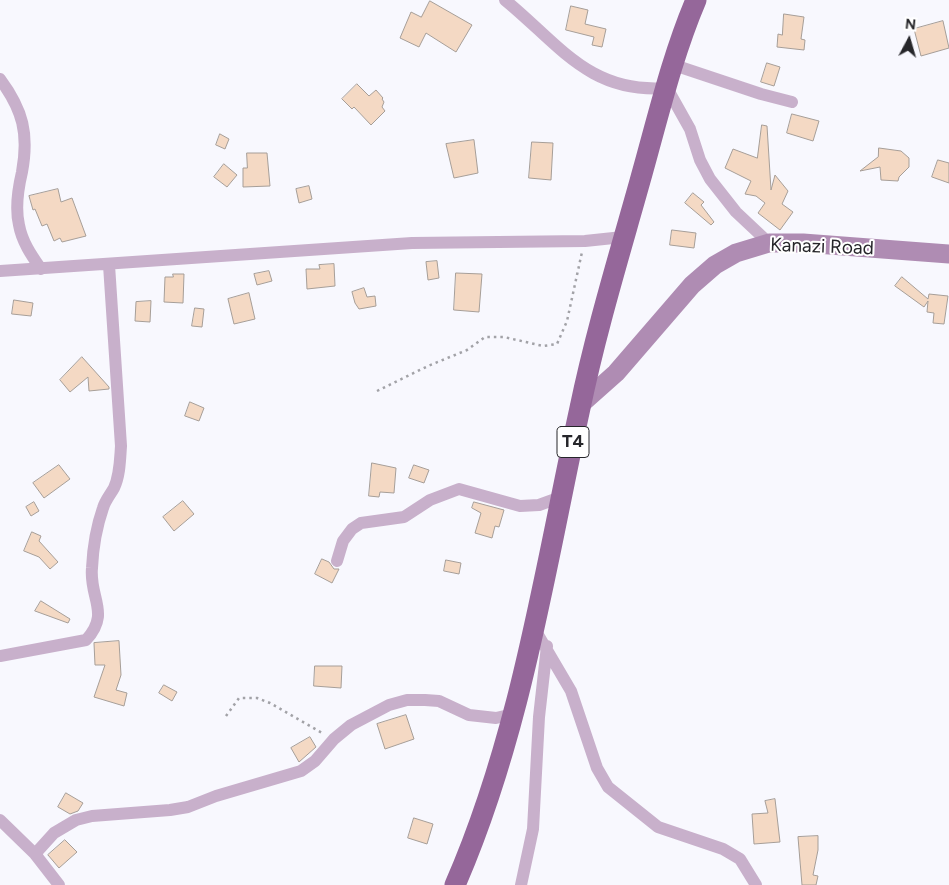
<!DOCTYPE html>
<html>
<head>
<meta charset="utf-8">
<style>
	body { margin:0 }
	#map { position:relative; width:949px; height:885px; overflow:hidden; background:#f8f8fe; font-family:Figtree,sans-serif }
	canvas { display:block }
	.north { position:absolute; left:884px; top:15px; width:50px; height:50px; -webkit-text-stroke:4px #fff; paint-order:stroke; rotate:6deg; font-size:14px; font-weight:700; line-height:20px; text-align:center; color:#26262a }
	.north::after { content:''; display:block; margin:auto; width:18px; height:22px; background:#26262a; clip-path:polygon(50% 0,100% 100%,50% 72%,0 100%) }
</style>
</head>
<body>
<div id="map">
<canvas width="949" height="885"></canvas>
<div class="north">N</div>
</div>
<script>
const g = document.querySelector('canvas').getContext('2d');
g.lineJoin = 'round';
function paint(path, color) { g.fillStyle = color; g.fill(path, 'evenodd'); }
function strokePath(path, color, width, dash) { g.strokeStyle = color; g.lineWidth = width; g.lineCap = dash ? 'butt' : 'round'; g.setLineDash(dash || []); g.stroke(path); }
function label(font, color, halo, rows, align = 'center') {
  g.font = font + ' Figtree,sans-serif'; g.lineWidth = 4; g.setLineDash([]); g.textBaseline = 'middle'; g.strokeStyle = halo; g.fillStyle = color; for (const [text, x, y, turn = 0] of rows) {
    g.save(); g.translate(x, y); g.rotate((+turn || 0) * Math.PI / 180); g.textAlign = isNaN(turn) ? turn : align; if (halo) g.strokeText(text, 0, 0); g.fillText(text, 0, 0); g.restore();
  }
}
const building = new Path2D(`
	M 430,1 L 472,25 L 456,52 L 426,33 L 419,47 L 400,38 L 411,12 L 421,17 Z
	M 571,6 L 588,10 L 585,24 L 606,29 L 602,47 L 592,45 L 594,37 L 566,30 Z
	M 784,14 L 804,17 L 801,39 L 805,40 L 804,50 L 777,47 L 778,34 L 782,35 Z
	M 943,21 L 949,48 L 921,56 L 914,29 Z
	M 767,63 L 780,67 L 774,86 L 761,82 Z
	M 357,84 L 369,96 L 376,90 L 383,98 L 382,99 L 384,102 L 382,107 L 385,111 L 371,125 L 354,107 L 352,109 L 342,99 Z
	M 792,114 L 819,121 L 813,141 L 787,133 Z
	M 762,125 L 767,126 L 771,190 L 775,175 L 788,191 L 782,204 L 793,212 L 780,230 L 758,213 L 765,203 L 756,196 L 745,194 L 751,181 L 725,168 L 733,149 L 757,158 Z
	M 220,134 L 229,139 L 225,149 L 216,145 Z
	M 474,140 L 478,173 L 454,178 L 446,144 Z
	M 532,142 L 553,143 L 551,180 L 529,178 Z
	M 879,148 L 901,151 L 909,158 L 909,167 L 899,177 L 898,181 L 881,180 L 880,167 L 860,171 L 878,157 Z
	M 247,153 L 267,153 L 270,186 L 243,187 L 243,168 L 247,168 Z
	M 938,160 L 949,163 L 949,183 L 932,177 Z
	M 224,164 L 237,175 L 227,187 L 214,177 Z
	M 309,186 L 312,199 L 299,203 L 296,189 Z
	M 58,189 L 61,202 L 72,198 L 86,236 L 62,242 L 60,238 L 54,241 L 47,224 L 42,226 L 35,209 L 33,210 L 29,196 Z
	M 693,193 L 704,202 L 701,205 L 714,222 L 711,225 L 685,203 Z
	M 672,230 L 696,233 L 694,248 L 670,245 Z
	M 437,261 L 439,278 L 428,280 L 426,262 Z
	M 334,264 L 335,286 L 307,289 L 306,269 L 320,269 L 319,265 Z
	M 269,271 L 272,281 L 257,285 L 254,274 Z
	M 456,273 L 482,274 L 479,312 L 454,310 Z
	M 173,274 L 184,274 L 183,303 L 164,302 L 165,277 L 173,277 Z
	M 902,277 L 928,299 L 929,294 L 948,296 L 944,324 L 933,323 L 934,313 L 927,312 L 928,301 L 924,307 L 895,286 Z
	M 364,288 L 367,297 L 375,296 L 376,306 L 359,309 L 355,303 L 352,292 Z
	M 249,293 L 255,319 L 234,324 L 228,299 Z
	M 14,300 L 33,303 L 31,316 L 12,314 Z
	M 151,301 L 150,322 L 135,321 L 136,302 Z
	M 195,308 L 204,309 L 202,327 L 192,326 Z
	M 82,357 L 109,387 L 109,389 L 89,391 L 88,377 L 70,392 L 60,380 Z
	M 190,402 L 204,408 L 199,421 L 185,416 Z
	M 372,463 L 396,468 L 394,493 L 380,492 L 379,497 L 369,496 Z
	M 59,465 L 70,479 L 44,498 L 33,483 Z
	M 414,465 L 429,470 L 424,483 L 409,478 Z
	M 183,501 L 194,514 L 174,531 L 163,517 Z
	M 34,502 L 39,511 L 31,516 L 26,507 Z
	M 474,502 L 504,510 L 499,527 L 495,526 L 492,538 L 475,533 L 481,513 L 472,508 Z
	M 32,532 L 41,536 L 39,541 L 58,562 L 50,569 L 39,557 L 24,551 Z
	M 322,559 L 329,562 L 334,569 L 339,569 L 332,583 L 315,574 Z
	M 446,560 L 461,563 L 459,574 L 444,571 Z
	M 41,601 L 70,619 L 68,623 L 35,611 Z
	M 119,641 L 121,675 L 116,690 L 127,693 L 124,706 L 94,697 L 105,665 L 95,665 L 94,643 Z
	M 315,666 L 342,666 L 341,688 L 314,686 Z
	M 164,685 L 177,692 L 172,701 L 159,693 Z
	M 406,715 L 414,739 L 385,749 L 377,724 Z
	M 310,737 L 316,747 L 299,762 L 291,748 Z
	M 66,793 L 83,803 L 78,811 L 70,814 L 58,807 Z
	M 775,799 L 780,842 L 754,844 L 752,814 L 768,813 L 765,801 Z
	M 414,818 L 433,824 L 427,844 L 408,838 Z
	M 818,836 L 818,850 L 813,875 L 818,876 L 816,885 L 802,885 L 798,837 Z
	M 65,840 L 77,852 L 59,868 L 48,855 Z`);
paint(building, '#f4d9c4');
strokePath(building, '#a69e98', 1);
strokePath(new Path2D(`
	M 377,391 L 428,366 L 467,350 L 485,337 L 504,337 L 543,346 L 557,344 L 567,321 L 582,252
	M 226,716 L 239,698 L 257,698 L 270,703 L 324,734`), '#a2a2a7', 2.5, [2.5, 4]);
strokePath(new Path2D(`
	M 505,0 C 559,44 589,94 667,88 L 690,129 L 700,160 L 710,179 L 736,212 L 769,243
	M 674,65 L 761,94 L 792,102
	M 0,79 C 23,110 29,134 22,172 C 18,189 15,208 19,225 C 22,242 32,256 41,269
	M 0,271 L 412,243 L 585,241 L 623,237
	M 337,561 L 343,541 L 352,529 L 361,523 L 404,517 L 430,500 L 459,489 L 520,506 L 539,505 L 561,497
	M 534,628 L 571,691 L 597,768 L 608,787 L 658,827 L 723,849 L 740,859 L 756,885
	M 0,656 L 86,640 C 111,613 89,598 92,568 C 93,547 96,528 103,508 C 105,501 110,495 114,488 C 120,475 120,460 121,446 L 109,265
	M 0,820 L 35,854 L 59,885
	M 35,854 L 54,833 L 76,820 L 92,816 L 170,810 L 188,807 L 216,796 L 301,771 L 315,761 L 334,739 L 351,725 L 389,705 L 407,700 L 425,700 L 439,701 L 469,715 L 496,718 L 513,714
	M 521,885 L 533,829 L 539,717 L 547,646`), '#c8b0cb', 12);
strokePath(new Path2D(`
	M 580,405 L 616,373 L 692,285 L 715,265 L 736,253 L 769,243 L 803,243 L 949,254`), '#af8cb3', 19);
strokePath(new Path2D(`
	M 455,885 C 521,734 545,568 580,408 C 596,331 619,256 640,181 C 657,121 672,56 696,0`), '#95679a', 21);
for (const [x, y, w] of [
	[573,442,32]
]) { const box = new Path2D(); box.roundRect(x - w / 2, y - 15.5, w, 31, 4); g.fillStyle = '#fff'; g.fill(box); strokePath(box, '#26262a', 1); }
label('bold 18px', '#26262a', null, [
	["T4",573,442]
]);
label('19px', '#26262a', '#fff', [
	["Kanazi Road",822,247,2]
]);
</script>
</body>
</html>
